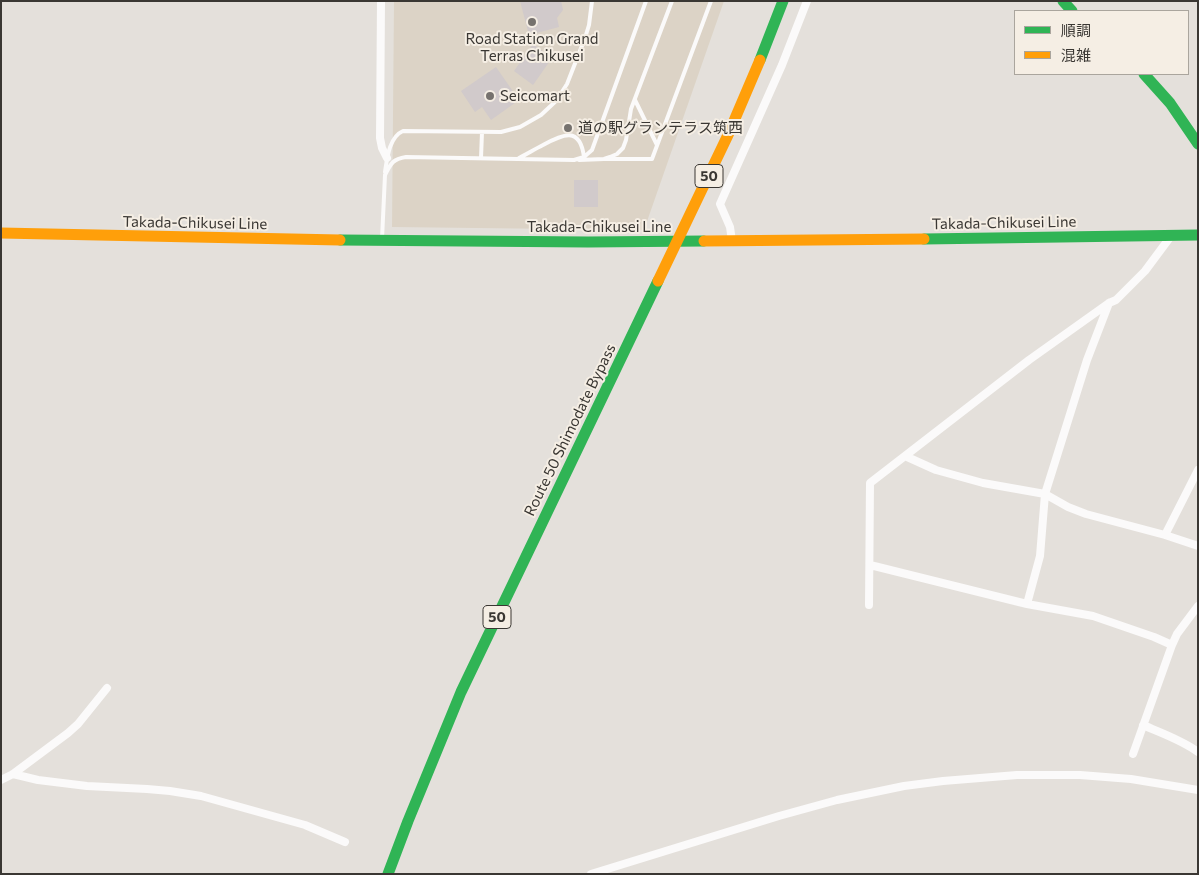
<!DOCTYPE html>
<html>
<head>
<meta charset="utf-8">
<style>
	body { margin:0 }
	#map { position:relative; width:1199px; height:875px; overflow:hidden; background:#e4e0db; font-family:Commissioner,"Noto Sans JP",sans-serif }
	canvas { display:block }
	.frame { position:absolute; inset:0; border:2px solid #3a3733; pointer-events:none }
	.legend { position:absolute; left:1014px; top:10px; width:175px; height:65px; box-sizing:border-box; background:#f5eee4; border:1px solid #aaa59d; margin:0; padding:6px 9px; list-style:none; font-size:15px; color:#3a3733 }
	.legend li { display:flex; align-items:center; gap:10px; height:25px }
	.legend b { width:25px; border:1px solid #aaa59d }
</style>
</head>
<body>
<div id="map">
<canvas width="1199" height="875"></canvas>
<div class="frame"></div>
<ul class="legend">
<li><b style="height:6px;background:#30b455"></b>順調</li>
<li><b style="height:6px;background:#ff9f0a"></b>混雑</li>
</ul>
</div>
<script>
const g = document.querySelector('canvas').getContext('2d');
g.lineJoin = 'round';
function paint(path, color) { g.fillStyle = color; g.fill(path, 'evenodd'); }
function strokePath(path, color, width, dash) { g.strokeStyle = color; g.lineWidth = width; g.lineCap = dash ? 'butt' : 'round'; g.setLineDash(dash || []); g.stroke(path); }
function label(font, color, halo, rows, align = 'center') {
  g.font = font + ' Commissioner,"Noto Sans JP",sans-serif'; g.lineWidth = 4; g.setLineDash([]); g.textBaseline = 'middle'; g.strokeStyle = halo; g.fillStyle = color; for (const [text, x, y, turn = 0] of rows) {
    g.save(); g.translate(x, y); g.rotate((+turn || 0) * Math.PI / 180); g.textAlign = isNaN(turn) ? turn : align; if (halo) g.strokeText(text, 0, 0); g.fillText(text, 0, 0); g.restore();
  }
}
paint(new Path2D(`
	M 394,1 L 724,1 L 644,230 L 392,227 Z`), '#dcd3c6');
paint(new Path2D(`
	M 520,1 L 561,1 L 563,10 L 557,18 L 559,27 L 529,35 Z
	M 533,44 L 552,58 L 533,85 L 514,71 Z
	M 496,67 L 519,100 L 491,120 L 482,107 L 475,112 L 461,91 Z
	M 574,180 L 598,180 L 598,207 L 574,207 Z`), '#d1cacb');
strokePath(new Path2D(`
	M 635,100 L 657,145
	M 481,158 L 482,132
	M 519,158 C 527,154 535,149 543,145 C 563,134 580,126 584,157
	M 604,159 L 652,159 L 711,1
	M 579,160 L 604,159 L 610,157 L 617,154 L 623,148 L 626,140 L 631,109 L 672,1
	M 385,172 C 387,159 389,137 403,131 L 501,132 L 520,127 L 541,115 L 556,101 L 567,84 L 585,38 L 589,25 L 592,1
	M 382,239 L 385,175 C 391,163 393,159 406,157 L 574,160 L 584,157 L 592,150 L 646,1`), '#fbfafa', 4);
strokePath(new Path2D(`
	M 381,1 L 380,138 L 382,148 L 387,158
	M 732,241 L 730,227 L 720,204 L 782,65 L 807,1
	M 905,456 L 936,470 L 983,483 L 1045,494 L 1068,507 L 1086,514 L 1165,535 L 1198,546
	M 1165,535 L 1198,470
	M 870,565 L 1027,604 L 1093,616 L 1154,637 L 1172,645
	M 1027,604 L 1040,556 L 1045,494 L 1087,360 L 1109,303
	M 869,605 L 870,483 L 1029,360 L 1109,303 L 1116,300 L 1145,271 L 1171,236
	M 1143,725 C 1161,733 1182,740 1198,752
	M 1133,754 L 1172,645 L 1177,634 L 1198,606
	M 13,774 L 38,780 L 87,786 L 147,789 L 170,791 L 201,796 L 305,825 L 345,842
	M 1,780 L 13,774 L 68,733 L 78,724 L 107,688
	M 591,874 L 779,816 L 837,800 L 904,786 L 943,781 L 1017,775 L 1080,775 L 1131,779 L 1198,790`), '#fbfafa', 8);
strokePath(new Path2D(`
	M 1063,1 L 1072,11
	M 760,60 L 783,1
	M 1144,74 L 1170,103 L 1198,144
	M 924,239 L 1198,235
	M 340,240 L 588,242 L 704,241
	M 388,874 L 408,821 L 461,692 L 658,281`), '#30b455', 11);
strokePath(new Path2D(`
	M 1,233 L 340,240
	M 704,241 L 924,239
	M 658,281 L 728,135 L 760,60`), '#ff9f0a', 11);
for (const [x, y, r, color] of [
	[532,22,5,"#76726e"],
	[490,96,5,"#76726e"],
	[568,128,5,"#76726e"]
]) { const dot = new Path2D(); dot.arc(x, y, r, 0, 2 * Math.PI); g.fillStyle = color; g.fill(dot); strokePath(dot, '#f5eee4', 2); }
for (const [x, y, w] of [
	[709,176,28],
	[497,617,28]
]) { const box = new Path2D(); box.roundRect(x - w / 2, y - 11.5, w, 23, 4); g.fillStyle = '#f5eee4'; g.fill(box); strokePath(box, '#3a3733', 1); }
label('bold 14px', '#3a3733', null, [
	["50",709,176],
	["50",497,617]
]);
label('15px', '#3a3733', '#f5eee4', [
	["Road Station Grand",532,39,"center"],
	["Terras Chikusei",532,56,"center"],
	["Seicomart",500,96],
	["道の駅グランテラス筑西",578,128]
], 'left');
label('15px', '#3a3733', '#f5eee4', [
	["Takada-Chikusei Line",195,223,1],
	["Takada-Chikusei Line",1004,223,-1],
	["Takada-Chikusei Line",599,227],
	["Route 50 Shimodate Bypass",570,430,-64]
]);
</script>
</body>
</html>
